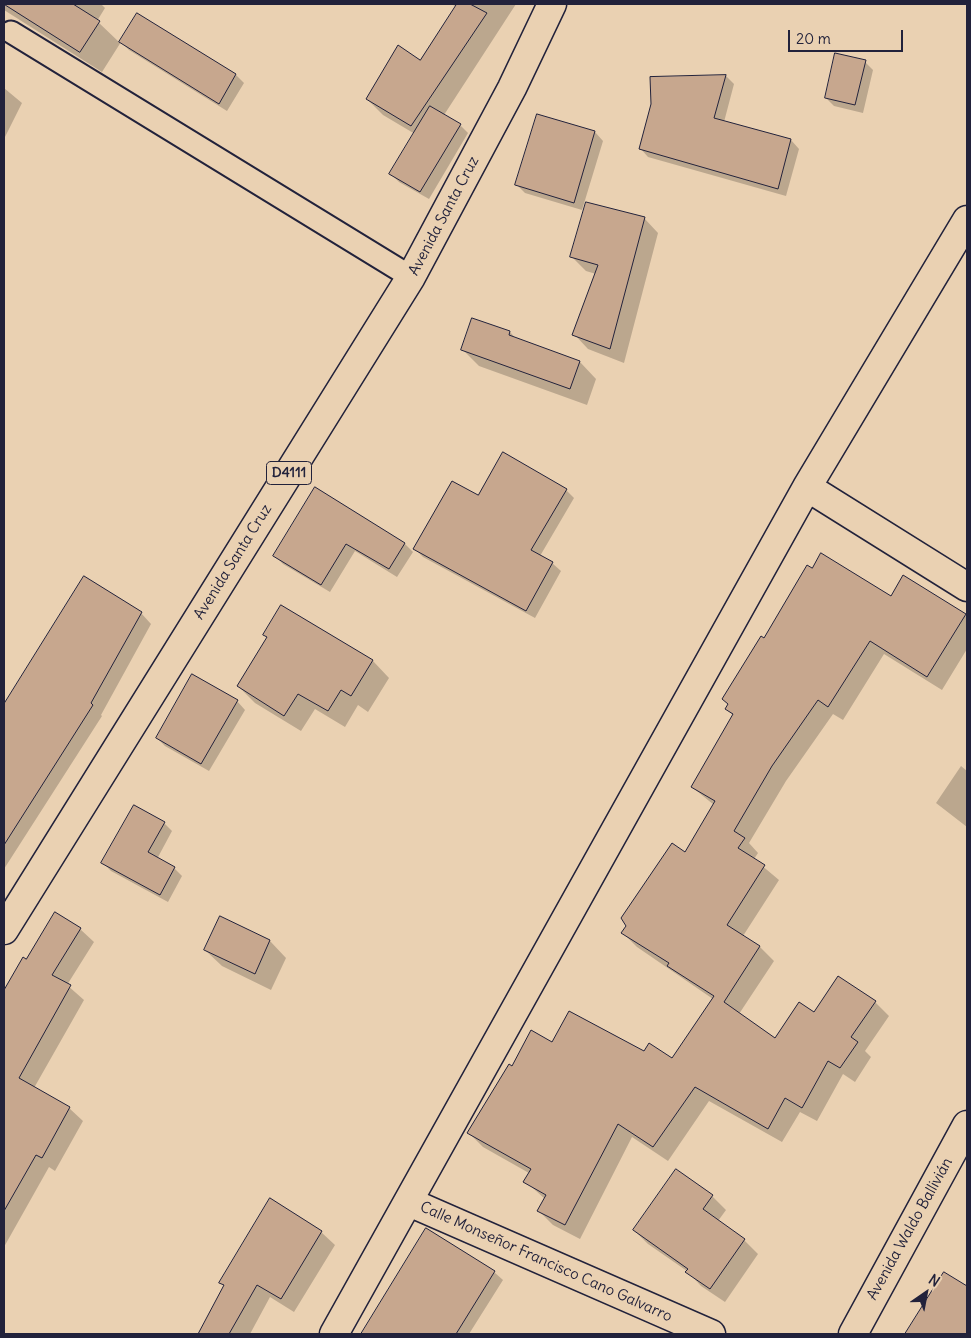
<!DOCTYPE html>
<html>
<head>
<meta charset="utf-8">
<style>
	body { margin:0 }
	#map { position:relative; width:971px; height:1338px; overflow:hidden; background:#ead1b2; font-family:Delius,sans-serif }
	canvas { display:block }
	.frame { position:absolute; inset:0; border:5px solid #22223b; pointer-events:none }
	.north { position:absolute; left:901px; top:1268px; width:50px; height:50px; -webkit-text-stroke:4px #ead1b2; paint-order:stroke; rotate:33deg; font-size:14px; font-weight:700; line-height:20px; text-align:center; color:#22223b }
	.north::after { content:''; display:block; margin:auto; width:18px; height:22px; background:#22223b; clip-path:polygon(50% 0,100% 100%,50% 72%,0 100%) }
	.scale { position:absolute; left:788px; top:30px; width:115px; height:22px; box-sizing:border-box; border:2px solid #22223b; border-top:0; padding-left:6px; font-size:15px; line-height:18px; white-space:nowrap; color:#22223b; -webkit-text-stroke:4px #ead1b2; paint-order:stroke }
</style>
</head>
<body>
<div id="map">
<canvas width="971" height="1338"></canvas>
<div class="frame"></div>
<div class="north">N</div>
<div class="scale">20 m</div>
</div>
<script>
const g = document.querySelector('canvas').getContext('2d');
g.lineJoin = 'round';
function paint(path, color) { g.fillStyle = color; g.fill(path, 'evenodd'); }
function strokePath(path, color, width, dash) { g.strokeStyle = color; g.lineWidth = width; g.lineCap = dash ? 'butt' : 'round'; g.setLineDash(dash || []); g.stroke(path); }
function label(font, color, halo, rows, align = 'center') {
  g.font = font + ' Delius,sans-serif'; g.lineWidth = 4; g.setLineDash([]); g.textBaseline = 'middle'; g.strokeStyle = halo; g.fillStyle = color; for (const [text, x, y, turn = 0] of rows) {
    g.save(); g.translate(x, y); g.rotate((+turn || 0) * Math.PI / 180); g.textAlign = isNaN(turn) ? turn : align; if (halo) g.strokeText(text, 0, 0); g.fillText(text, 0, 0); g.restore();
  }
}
paint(new Path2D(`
	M 4,4 L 101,4 L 105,8 L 97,21 L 120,43 L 138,15 L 236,75 L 244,83 L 227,111 L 129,50 L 121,42 L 102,72 L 4,10 Z
	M 451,4 L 516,4 L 444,115 L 460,125 L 468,133 L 429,199 L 399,182 L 391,174 L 415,134 L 383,115 L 367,99 L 420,61 L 457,7 Z
	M 865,62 L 873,70 L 863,113 L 834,106 L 826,98 Z
	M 726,76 L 734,84 L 724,122 L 791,140 L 799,149 L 786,196 L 648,157 L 640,148 L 652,105 L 652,78 Z
	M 4,88 L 22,103 L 4,139 Z
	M 537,115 L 595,132 L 603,141 L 582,210 L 525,193 L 517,185 Z
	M 644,218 L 658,233 L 624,363 L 588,349 L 574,334 L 596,274 L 586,271 L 572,257 Z
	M 510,332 L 517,340 L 580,362 L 596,379 L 587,405 L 479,366 L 462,349 Z
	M 315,489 L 405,544 L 413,552 L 397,577 L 355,551 L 330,592 L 283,564 L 275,556 Z
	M 566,490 L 574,498 L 540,556 L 552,563 L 561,571 L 535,618 L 423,557 L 415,549 L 478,497 Z
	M 892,597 L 965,615 L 967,617 L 967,649 L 942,690 L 884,654 L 843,720 L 833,714 L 786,781 L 749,843 L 758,853 L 754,859 L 779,880 L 743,936 L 760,947 L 774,961 L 739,1014 L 775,1039 L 814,1014 L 875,1002 L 889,1016 L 865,1051 L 871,1057 L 855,1082 L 843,1074 L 817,1121 L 800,1112 L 782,1142 L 709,1101 L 668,1161 L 632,1137 L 580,1239 L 553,1225 L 539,1211 L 545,1199 L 525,1181 L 529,1173 L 483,1147 L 469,1133 L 513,1068 L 553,1043 L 645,1052 L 672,1060 L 713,999 L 637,947 L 623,933 L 685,853 L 714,805 L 692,787 L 734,716 L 726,709 L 729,705 L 723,699 L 764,640 Z
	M 282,607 L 373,661 L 389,678 L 368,712 L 358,705 L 345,727 L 315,709 L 301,731 L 255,703 L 238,686 L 268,637 Z
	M 141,613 L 151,624 L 101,715 L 102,716 L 4,869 L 4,703 Z
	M 237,701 L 245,710 L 209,771 L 165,746 L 157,738 Z
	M 961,766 L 967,771 L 967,827 L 936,803 Z
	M 164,823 L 172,831 L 157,859 L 174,868 L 182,876 L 168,902 L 111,871 L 103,863 Z
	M 220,917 L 270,941 L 286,958 L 271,990 L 222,966 L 205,950 Z
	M 80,929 L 94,942 L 67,985 L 84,1000 L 34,1088 L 69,1108 L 83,1121 L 55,1171 L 49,1167 L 4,1247 L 4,993 L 23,959 L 27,960 Z
	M 677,1171 L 712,1196 L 726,1210 L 718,1221 L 744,1240 L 758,1254 L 725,1302 L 701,1286 L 687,1271 L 648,1244 L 634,1230 Z
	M 427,1230 L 494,1272 L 503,1280 L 469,1334 L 362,1334 Z
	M 321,1232 L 335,1245 L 294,1312 L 270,1297 L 250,1334 L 199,1334 L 225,1286 L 221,1283 Z
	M 944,1273 L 967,1288 L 967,1334 L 906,1334 Z`), '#0003');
const building = new Path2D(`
	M 4,4 L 73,4 L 100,21 L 80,52 Z
	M 457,4 L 470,4 L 487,13 L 411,126 L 366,99 L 398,45 L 420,60 Z
	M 137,13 L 236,74 L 219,104 L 119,42 Z
	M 835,53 L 866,60 L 855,105 L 825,98 Z
	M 726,75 L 714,118 L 791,139 L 778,189 L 639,149 L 651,104 L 650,77 Z
	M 430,106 L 461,124 L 420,192 L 389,174 Z
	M 537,114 L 595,131 L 574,203 L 515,185 Z
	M 586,202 L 645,217 L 610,349 L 572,335 L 598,265 L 570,257 Z
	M 472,318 L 510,331 L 509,335 L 580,361 L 570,389 L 461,350 Z
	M 503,452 L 567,489 L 531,550 L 553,562 L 526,611 L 413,549 L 452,481 L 478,495 Z
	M 315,487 L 405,543 L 389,569 L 346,544 L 321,585 L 273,556 Z
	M 821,553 L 891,596 L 903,575 L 966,614 L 927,677 L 870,641 L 828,707 L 818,700 L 772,766 L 734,831 L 745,838 L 738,848 L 765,865 L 727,925 L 760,946 L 724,1002 L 775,1038 L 799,1002 L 814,1012 L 838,976 L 876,1001 L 851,1037 L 858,1042 L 840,1068 L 828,1061 L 802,1108 L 785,1098 L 768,1129 L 695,1087 L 653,1147 L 618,1124 L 565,1225 L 537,1211 L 546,1195 L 523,1182 L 531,1169 L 467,1133 L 509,1064 L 512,1066 L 531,1030 L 552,1042 L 569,1011 L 644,1051 L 649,1043 L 672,1058 L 714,996 L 667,966 L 669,963 L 621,933 L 626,926 L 621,918 L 672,843 L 685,852 L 715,801 L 691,787 L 733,714 L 725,709 L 728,704 L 722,699 L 761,636 L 764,638 L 807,565 L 812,568 Z
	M 84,576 L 142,612 L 91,703 L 93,705 L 4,845 L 4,704 Z
	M 281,605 L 373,660 L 351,696 L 341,690 L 328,711 L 298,694 L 284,716 L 237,686 L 267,637 L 263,635 Z
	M 192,674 L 238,700 L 201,764 L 156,738 Z
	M 134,805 L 165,822 L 148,852 L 175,867 L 160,895 L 101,863 Z
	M 55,912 L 81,928 L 52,975 L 71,985 L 19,1078 L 70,1107 L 42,1158 L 36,1155 L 4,1211 L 4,990 L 23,957 L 26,959 Z
	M 220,916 L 270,940 L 255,974 L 204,950 Z
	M 676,1169 L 713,1195 L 703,1209 L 745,1239 L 710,1289 L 685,1272 L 688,1269 L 633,1230 Z
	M 270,1198 L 322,1231 L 281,1299 L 257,1285 L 229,1334 L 198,1334 L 224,1285 L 219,1283 Z
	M 426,1228 L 495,1271 L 456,1334 L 361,1334 Z
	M 944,1272 L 967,1286 L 967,1334 L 905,1334 Z`);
paint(building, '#c7a78e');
strokePath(building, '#22223b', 1);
const lane = new Path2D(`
	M 11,32 L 411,277`);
const street = new Path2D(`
	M 807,487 L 967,587
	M 409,1202 L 711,1334
	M 334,1334 L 807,487 L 967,220
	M 853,1334 L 967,1125`);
const primary = new Path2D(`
	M 4,930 L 411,277 L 512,88 L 552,4`);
strokePath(lane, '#22223b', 25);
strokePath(street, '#22223b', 31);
strokePath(primary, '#22223b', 31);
strokePath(lane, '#ead1b2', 21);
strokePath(street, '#ead1b2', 28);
strokePath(primary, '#ead1b2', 28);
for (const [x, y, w] of [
	[289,473,45]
]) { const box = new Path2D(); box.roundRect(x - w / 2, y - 11.5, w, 23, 4); g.fillStyle = '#ead1b2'; g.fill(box); strokePath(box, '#22223b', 1); }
label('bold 14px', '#22223b', null, [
	["D4111",289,473]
]);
label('15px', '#22223b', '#ead1b2', [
	["Avenida Santa Cruz",444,216,-62],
	["Avenida Santa Cruz",233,562,-58],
	["Avenida Waldo Ballivián",910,1229,-61],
	["Calle Monseñor Francisco Cano Galvarro",546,1262,24]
]);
</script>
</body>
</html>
